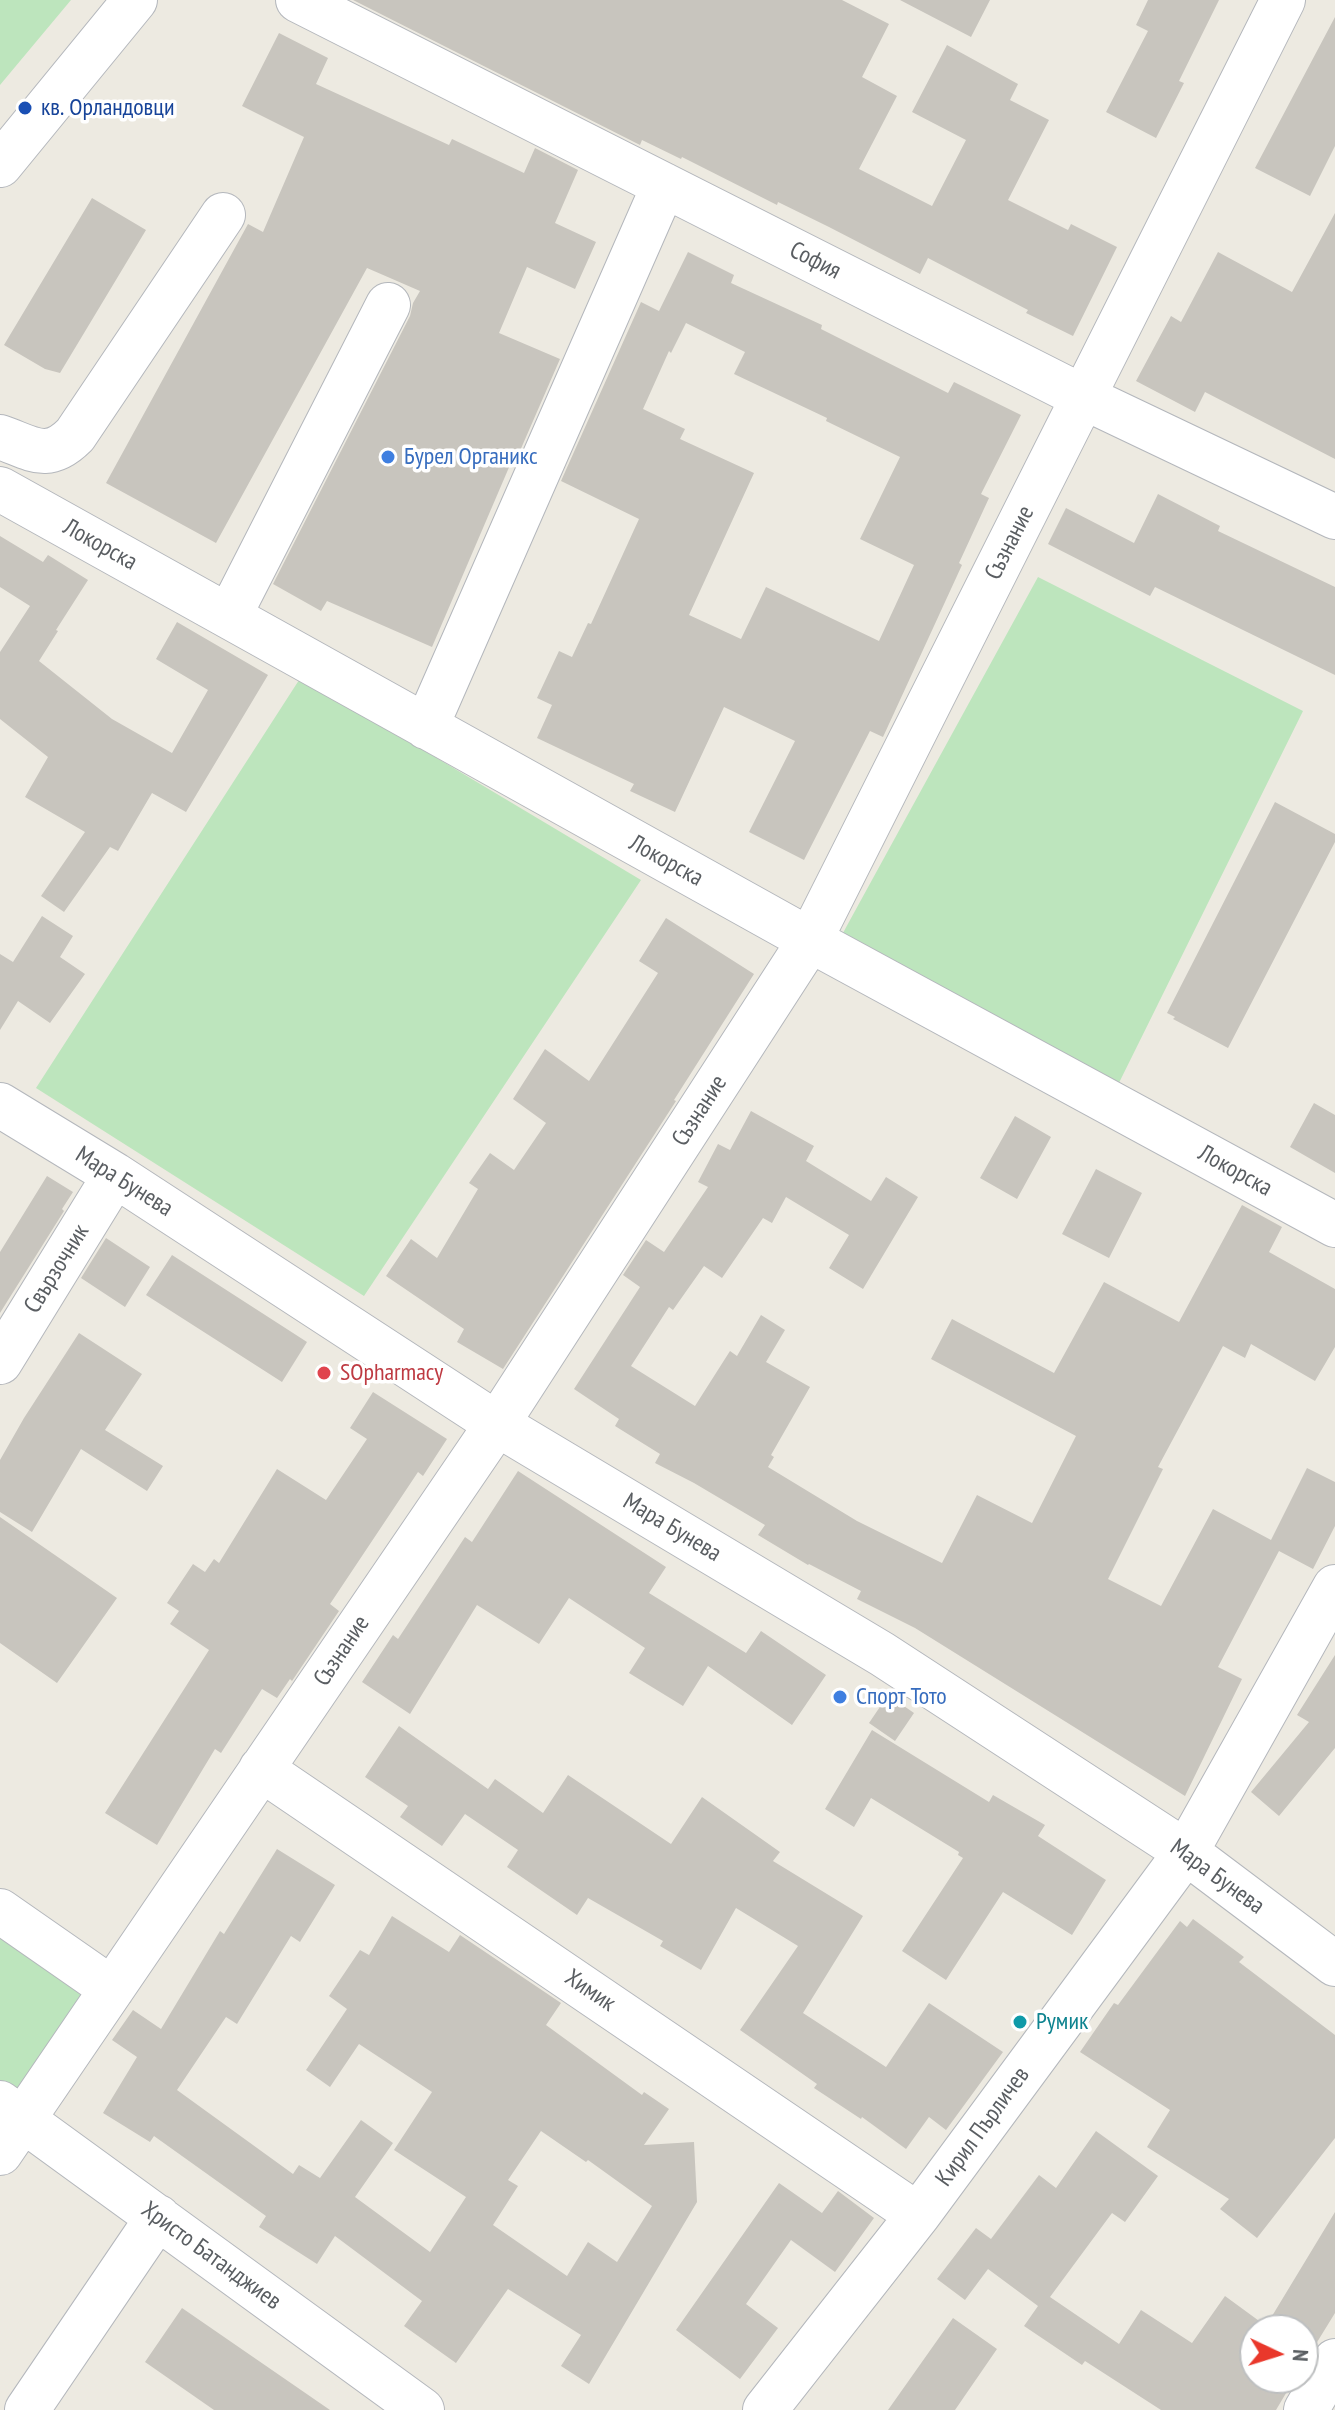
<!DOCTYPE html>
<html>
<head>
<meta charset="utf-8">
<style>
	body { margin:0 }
	#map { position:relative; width:1335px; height:2410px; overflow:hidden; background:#edeae1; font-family:"PT Sans Narrow",sans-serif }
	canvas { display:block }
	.north { position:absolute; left:1239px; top:2314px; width:80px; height:80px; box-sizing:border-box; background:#fff; border:2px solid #bdbfc0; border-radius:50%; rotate:94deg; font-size:22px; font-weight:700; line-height:32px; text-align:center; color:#5a5e62 }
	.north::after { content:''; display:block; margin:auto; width:28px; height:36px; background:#e9382b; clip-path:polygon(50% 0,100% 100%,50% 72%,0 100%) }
</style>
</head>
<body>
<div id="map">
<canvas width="1335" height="2410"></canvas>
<div class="north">N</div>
</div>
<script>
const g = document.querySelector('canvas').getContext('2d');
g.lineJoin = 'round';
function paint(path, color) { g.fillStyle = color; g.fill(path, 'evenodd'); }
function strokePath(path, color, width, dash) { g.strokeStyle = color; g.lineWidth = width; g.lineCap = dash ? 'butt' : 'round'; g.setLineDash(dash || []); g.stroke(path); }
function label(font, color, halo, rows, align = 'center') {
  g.font = font + ' "PT Sans Narrow",sans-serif'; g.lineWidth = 7; g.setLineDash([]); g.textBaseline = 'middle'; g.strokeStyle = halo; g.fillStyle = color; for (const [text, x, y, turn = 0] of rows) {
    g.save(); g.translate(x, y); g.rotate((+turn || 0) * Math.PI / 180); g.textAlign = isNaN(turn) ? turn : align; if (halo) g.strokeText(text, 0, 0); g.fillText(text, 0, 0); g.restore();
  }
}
paint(new Path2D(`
	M 0,0 L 71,0 L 0,85 Z
	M 1038,577 L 1303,711 L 1109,1103 L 838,942 Z
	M 301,677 L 641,880 L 364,1296 L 36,1088 Z
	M 0,1911 L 112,1989 L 23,2119 L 0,2103 Z`), '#bde5bd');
paint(new Path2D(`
	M 353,0 L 842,0 L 889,24 L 862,77 L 897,96 L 859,169 L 932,206 L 966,140 L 912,112 L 947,45 L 1018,84 L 1010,100 L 1049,120 L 1008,200 L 1068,230 L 1071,224 L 1117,247 L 1073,336 L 1026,313 L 1028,310 L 928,258 L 920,274 L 829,227 L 778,202 L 777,205 L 682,157 L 681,159 L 642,140 L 640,145 Z
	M 900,0 L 990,0 L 971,37 Z
	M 1148,0 L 1219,0 L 1179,81 L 1184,83 L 1156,138 L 1106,112 L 1148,31 L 1136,25 Z
	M 1335,17 L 1335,146 L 1310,196 L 1255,168 Z
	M 279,33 L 328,58 L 316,84 L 449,145 L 452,139 L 524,173 L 535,148 L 578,170 L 555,223 L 596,242 L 575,289 L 527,267 L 499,333 L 560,359 L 516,460 L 513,458 L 432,647 L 327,601 L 321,611 L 273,584 L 410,316 L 413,303 L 420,291 L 367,268 L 216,543 L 106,483 L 248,224 L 263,232 L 304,137 L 242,106 Z
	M 92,198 L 146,230 L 60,373 L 45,369 L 4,345 Z
	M 1335,213 L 1335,459 L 1205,392 L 1195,412 L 1136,381 L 1171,316 L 1181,322 L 1218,252 L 1292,292 Z
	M 688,252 L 734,275 L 731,283 L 822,325 L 821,329 L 948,393 L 954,382 L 1021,415 L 981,494 L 989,498 L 959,563 L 962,565 L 883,737 L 870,731 L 804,860 L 749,832 L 795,741 L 724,707 L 675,812 L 630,791 L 634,784 L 537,738 L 552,705 L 537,698 L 559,651 L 572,657 L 588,623 L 591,624 L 639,519 L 561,481 L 641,302 L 659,311 ZM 686,323 L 745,352 L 734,374 L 827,418 L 826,421 L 900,457 L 860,539 L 914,565 L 879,641 L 766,587 L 741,639 L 689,615 L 754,473 L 680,439 L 685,429 L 643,409 L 669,351 L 671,353 Z
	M 1158,494 L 1220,526 L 1218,531 L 1335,587 L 1335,675 L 1155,587 L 1150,596 L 1048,544 L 1066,508 L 1134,543 Z
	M 0,536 L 43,562 L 48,555 L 88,580 L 56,630 L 58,631 L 39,661 L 112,719 L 172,753 L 208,690 L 156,659 L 177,622 L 268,675 L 186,812 L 152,793 L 118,851 L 110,847 L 64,912 L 41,896 L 85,832 L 25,797 L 48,757 L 0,719 L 0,652 L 30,606 L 0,587 Z
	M 1275,802 L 1335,834 L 1335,842 L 1228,1048 L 1173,1019 L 1175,1017 L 1167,1013 Z
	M 42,916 L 73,936 L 60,957 L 85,974 L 50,1023 L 18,1001 L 0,1030 L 0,954 L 13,962 Z
	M 666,918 L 754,974 L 674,1100 L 676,1101 L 503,1369 L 457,1342 L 464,1329 L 386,1276 L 411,1239 L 437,1258 L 478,1189 L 469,1183 L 490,1153 L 514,1170 L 546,1123 L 513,1099 L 545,1049 L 589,1081 L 658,973 L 639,961 Z
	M 1314,1103 L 1335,1115 L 1335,1173 L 1290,1147 Z
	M 751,1111 L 814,1146 L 806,1161 L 871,1201 L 886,1177 L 918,1197 L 863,1289 L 829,1268 L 849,1235 L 786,1197 L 772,1223 L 763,1218 L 722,1278 L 704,1266 L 673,1310 L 669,1307 L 631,1366 L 695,1406 L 730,1351 L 737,1356 L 761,1315 L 785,1330 L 766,1362 L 810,1387 L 771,1455 L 774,1457 L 768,1467 L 857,1521 L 942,1563 L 977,1495 L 1032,1523 L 1076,1436 L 931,1359 L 952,1319 L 1054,1373 L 1104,1282 L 1179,1322 L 1242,1205 L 1282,1227 L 1269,1252 L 1335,1289 L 1335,1347 L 1315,1381 L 1251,1344 L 1245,1358 L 1223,1346 L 1158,1467 L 1163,1469 L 1108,1579 L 1161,1606 L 1213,1509 L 1271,1540 L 1307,1468 L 1335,1482 L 1335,1526 L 1313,1569 L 1279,1551 L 1218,1667 L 1242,1679 L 1185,1796 L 915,1628 L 857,1599 L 861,1591 L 809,1564 L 808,1565 L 758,1535 L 765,1525 L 694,1483 L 655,1463 L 660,1454 L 615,1426 L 619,1419 L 574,1389 L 640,1287 L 623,1275 L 646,1240 L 664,1252 L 708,1187 L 698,1182 L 718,1144 L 730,1150 Z
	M 1015,1116 L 1051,1137 L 1017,1199 L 980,1178 Z
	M 1096,1169 L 1142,1193 L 1109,1258 L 1062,1234 Z
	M 47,1176 L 73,1192 L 62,1209 L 64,1211 L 0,1313 L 0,1252 Z
	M 106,1238 L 150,1267 L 125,1307 L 81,1278 Z
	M 172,1255 L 307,1342 L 282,1382 L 146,1295 Z
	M 79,1333 L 142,1374 L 105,1430 L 163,1466 L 147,1491 L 81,1449 L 32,1532 L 0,1512 L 0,1460 L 24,1418 Z
	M 373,1392 L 447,1439 L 423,1476 L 418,1472 L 330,1604 L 339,1611 L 292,1681 L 290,1679 L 277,1698 L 262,1689 L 221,1753 L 215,1749 L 157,1845 L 105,1813 L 209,1650 L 170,1624 L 179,1611 L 167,1603 L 193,1564 L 205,1572 L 214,1559 L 219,1563 L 277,1469 L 326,1500 L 367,1439 L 350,1428 Z
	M 518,1471 L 666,1567 L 649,1593 L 746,1653 L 761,1631 L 826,1675 L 792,1725 L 708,1666 L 683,1706 L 629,1673 L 645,1648 L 569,1598 L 539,1644 L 477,1605 L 410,1714 L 362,1682 L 393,1635 L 398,1639 L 465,1537 L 472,1542 Z
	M 0,1517 L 117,1598 L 57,1683 L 0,1643 Z
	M 1335,1655 L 1335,1748 L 1279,1816 L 1251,1792 L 1309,1722 L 1297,1715 Z
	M 888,1695 L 914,1713 L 895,1741 L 869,1723 Z
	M 399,1726 L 488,1789 L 495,1779 L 543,1813 L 568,1775 L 671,1844 L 702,1797 L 780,1852 L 773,1861 L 863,1916 L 803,2013 L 886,2067 L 929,2003 L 1003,2052 L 946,2130 L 929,2117 L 906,2149 L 862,2117 L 861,2119 L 814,2088 L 817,2084 L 740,2030 L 798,1946 L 736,1908 L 701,1970 L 660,1946 L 663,1941 L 588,1898 L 577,1915 L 507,1867 L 518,1850 L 465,1814 L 442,1846 L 400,1817 L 408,1806 L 365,1777 Z
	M 872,1730 L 989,1802 L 993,1795 L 1045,1825 L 1038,1836 L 1106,1880 L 1072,1935 L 1003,1892 L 946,1980 L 902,1951 L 963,1858 L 958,1855 L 959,1852 L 871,1798 L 854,1827 L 825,1809 Z
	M 277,1849 L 335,1885 L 300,1942 L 291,1936 L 237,2024 L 226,2017 L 177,2090 L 293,2174 L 299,2165 L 320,2178 L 361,2120 L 393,2143 L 355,2197 L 430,2252 L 466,2197 L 394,2150 L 432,2092 L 359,2044 L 330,2087 L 306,2070 L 347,2009 L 329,1996 L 360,1950 L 369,1955 L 392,1916 L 449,1952 L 460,1935 L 561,2003 L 546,2025 L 642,2095 L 644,2092 L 669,2109 L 644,2145 L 694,2142 L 697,2202 L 589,2384 L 561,2366 L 581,2335 L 508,2289 L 456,2363 L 404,2326 L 422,2301 L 335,2236 L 317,2264 L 259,2227 L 266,2216 L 154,2136 L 150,2142 L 103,2113 L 137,2057 L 112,2040 L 133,2010 L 161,2029 L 220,1931 L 224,1934 ZM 541,2131 L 586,2162 L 588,2160 L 652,2206 L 617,2262 L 588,2242 L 567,2276 L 493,2225 L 518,2186 L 508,2180 Z
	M 1193,1919 L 1244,1957 L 1239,1962 L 1335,2035 L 1335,2138 L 1257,2238 L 1220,2209 L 1229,2199 L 1147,2147 L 1170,2110 L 1080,2052 L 1114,2003 L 1118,2005 L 1180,1921 L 1187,1927 Z
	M 1096,2131 L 1158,2176 L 1125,2222 L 1112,2213 L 1050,2297 L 1119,2344 L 1141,2310 L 1192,2343 L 1225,2296 L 1266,2326 L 1335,2212 L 1335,2313 L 1303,2365 L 1303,2330 L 1255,2330 L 1255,2378 L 1295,2378 L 1276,2410 L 1161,2410 L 1085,2361 L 1082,2365 L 1024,2326 L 1038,2306 L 988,2269 L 965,2300 L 937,2279 L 976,2228 L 991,2239 L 1039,2175 L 1056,2188 Z
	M 779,2183 L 822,2213 L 838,2191 L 874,2218 L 835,2272 L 791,2240 L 746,2304 L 778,2328 L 740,2379 L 676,2330 Z
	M 182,2308 L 330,2410 L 214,2410 L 145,2362 Z
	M 953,2318 L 997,2349 L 955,2410 L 888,2410 Z`), '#c8c5be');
const minor = new Path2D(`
	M 298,0 L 1083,397 L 1335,517
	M 0,165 L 135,0
	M 0,437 C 32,448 47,463 75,435 L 223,215
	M 0,489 L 810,940 L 1335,1225
	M 229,616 L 388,305
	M 426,727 L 664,185
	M 0,1105 L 115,1175 L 497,1424 L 882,1654 L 1186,1852 L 1335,1964
	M 0,1362 L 115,1175
	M 261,1769 L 918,2215
	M 0,1911 L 112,1989
	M 0,2103 L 422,2410
	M 0,2153 L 497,1424 L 810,940 L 1283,0
	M 27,2410 L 158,2217
	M 765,2410 L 918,2215 L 1186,1852 L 1335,1587
	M 1306,2410 L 1335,2361`);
strokePath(minor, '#b4b7bc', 46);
strokePath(minor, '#fff', 44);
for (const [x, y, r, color] of [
	[25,108,8,"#1a4fb4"],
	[388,457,8,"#3f7fe0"],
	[324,1373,8,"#e0444e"],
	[840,1697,8,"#3f7fe0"],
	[1020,2022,8,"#0f9aa8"]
]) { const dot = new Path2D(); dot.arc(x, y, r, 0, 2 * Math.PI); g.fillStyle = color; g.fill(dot); strokePath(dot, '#fff', 3); }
label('24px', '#164399', '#fff', [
	["кв. Орландовци",41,108]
], 'left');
label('24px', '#5a5e62', '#fff', [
	["София",815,261,27],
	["Съзнание",1010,543,-63],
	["Локорска",100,545,29],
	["Локорска",666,861,29],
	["Съзнание",700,1111,-57],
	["Локорска",1235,1171,29],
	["Мара Бунева",124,1182,32],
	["Свързочник",57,1269,-58],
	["Мара Бунева",672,1528,31],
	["Съзнание",342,1651,-56],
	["Мара Бунева",1217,1877,36],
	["Химик",590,1991,34],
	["Кирил Пърличев",983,2127,-54],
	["Христо Батанджиев",211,2256,36]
]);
label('24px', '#366cbe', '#fff', [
	["Бурел Органикс",404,457],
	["Спорт Тото",856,1697]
], 'left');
label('24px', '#be3a42', '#fff', [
	["SOpharmacy",340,1373]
], 'left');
label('24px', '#0d838f', '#fff', [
	["Румик",1036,2022]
], 'left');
</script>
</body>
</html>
